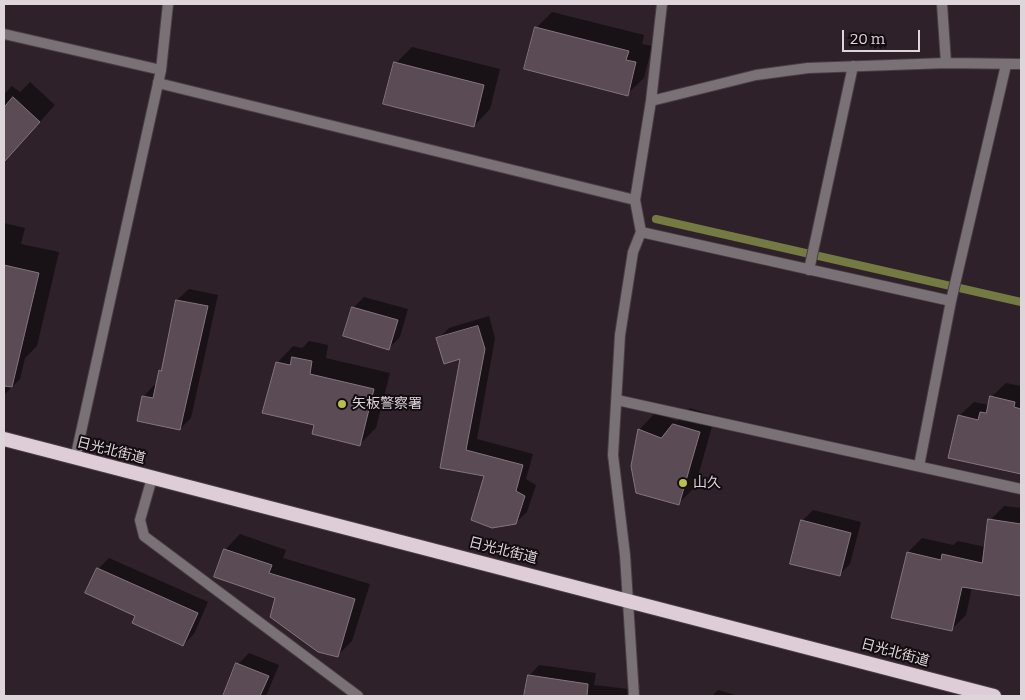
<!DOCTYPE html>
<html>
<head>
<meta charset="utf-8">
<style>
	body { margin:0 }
	#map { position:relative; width:1025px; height:700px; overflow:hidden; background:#2e2129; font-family:Bitter,serif }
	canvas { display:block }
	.frame { position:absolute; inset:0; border:5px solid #ded5da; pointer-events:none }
	.scale { position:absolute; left:842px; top:30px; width:78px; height:22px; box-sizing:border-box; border:2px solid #ded5da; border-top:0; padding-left:6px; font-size:15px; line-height:18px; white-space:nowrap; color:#ded5da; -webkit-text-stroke:4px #120c10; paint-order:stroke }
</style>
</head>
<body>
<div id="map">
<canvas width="1025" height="700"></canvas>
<div class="frame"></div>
<div class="scale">20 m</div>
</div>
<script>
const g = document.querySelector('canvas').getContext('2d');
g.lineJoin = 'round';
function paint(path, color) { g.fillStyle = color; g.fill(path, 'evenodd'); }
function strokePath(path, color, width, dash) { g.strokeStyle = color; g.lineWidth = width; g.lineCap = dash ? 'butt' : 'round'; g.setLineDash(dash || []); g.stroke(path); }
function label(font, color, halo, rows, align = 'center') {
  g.font = font + ' Bitter,"Noto Sans JP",serif'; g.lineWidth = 4; g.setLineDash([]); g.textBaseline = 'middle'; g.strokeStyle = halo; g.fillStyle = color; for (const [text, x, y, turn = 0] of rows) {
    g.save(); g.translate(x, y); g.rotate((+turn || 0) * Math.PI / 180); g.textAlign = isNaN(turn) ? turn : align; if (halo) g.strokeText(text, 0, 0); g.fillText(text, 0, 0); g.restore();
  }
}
paint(new Path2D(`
	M 552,12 L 644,35 L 642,44 L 652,46 L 644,78 L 627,94 L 536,28 Z
	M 412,47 L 500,69 L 490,109 L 474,126 L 396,63 Z
	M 30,82 L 55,105 L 4,162 L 4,94 L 12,86 L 20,92 Z
	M 4,223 L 25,228 L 21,244 L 59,252 L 37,346 L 25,358 L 20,379 L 4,395 Z
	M 189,289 L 218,295 L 191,418 L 180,429 L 143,397 L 154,385 L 157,386 L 160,371 L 163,368 L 177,300 Z
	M 364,297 L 408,309 L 400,337 L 389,348 L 353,308 Z
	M 489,316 L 495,338 L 477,439 L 533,454 L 526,479 L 536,485 L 527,512 L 515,523 L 485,475 L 442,467 L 461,357 L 438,339 L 449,328 Z
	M 309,341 L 328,345 L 326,358 L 390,373 L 376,428 L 360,444 L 315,424 L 277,363 L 293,346 L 302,348 Z
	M 1006,383 L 1021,386 L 1021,473 L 949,457 L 959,416 L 974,402 L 989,405 L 991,397 Z
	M 690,408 L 715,416 L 695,487 L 678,504 L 639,430 L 655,413 L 677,421 Z
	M 1004,506 L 1021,508 L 1021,595 L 972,587 L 966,615 L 952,629 L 893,617 L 908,552 L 922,538 L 953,545 L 958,541 L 985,547 L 990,520 Z
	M 813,510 L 861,522 L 850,564 L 839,575 L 802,521 Z
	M 240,534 L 286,550 L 283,558 L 370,584 L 352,641 L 337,656 L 277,598 L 216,577 L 226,549 Z
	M 109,558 L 208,602 L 194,634 L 183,645 L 137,615 L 98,569 Z
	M 249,653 L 279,665 L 266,696 L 225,696 L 238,664 Z
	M 539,665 L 596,673 L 594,685 L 628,689 L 627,696 L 526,696 L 529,676 Z
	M 718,690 L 739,696 L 712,696 Z`), '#0007');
strokePath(new Path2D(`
	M 656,219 L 1021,302`), '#747a42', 8);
const building = new Path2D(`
	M 535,27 L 629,51 L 626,60 L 636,62 L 628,96 L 524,69 Z
	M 394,62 L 484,85 L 474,127 L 383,104 Z
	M 13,97 L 40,122 L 4,162 L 4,108 Z
	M 4,265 L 39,273 L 12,387 L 4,386 Z
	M 176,300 L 208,306 L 180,430 L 137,421 L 142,396 L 153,398 L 159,370 L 161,371 Z
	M 352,307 L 398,320 L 389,350 L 343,336 Z
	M 478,326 L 485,349 L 466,450 L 523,465 L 516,491 L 525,496 L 516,524 L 492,528 L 471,520 L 484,476 L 440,468 L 460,359 L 444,364 L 436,338 Z
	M 292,357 L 312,361 L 310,374 L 374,389 L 360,446 L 312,434 L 314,425 L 262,413 L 276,362 L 290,365 Z
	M 990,396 L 1015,402 L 1014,407 L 1021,409 L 1021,474 L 948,458 L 958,415 L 978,420 L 980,412 L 986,413 Z
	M 673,424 L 700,432 L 679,505 L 636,493 L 631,466 L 638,429 L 661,438 Z
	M 988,519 L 1021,524 L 1021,596 L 962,587 L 952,631 L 891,618 L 907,552 L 941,560 L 942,554 L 982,563 Z
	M 801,520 L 851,533 L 840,576 L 790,564 Z
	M 224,549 L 272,565 L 269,573 L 355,599 L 338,657 L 318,652 L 270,617 L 275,598 L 214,577 Z
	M 97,568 L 198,613 L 183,646 L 132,623 L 135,616 L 85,593 Z
	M 236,663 L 269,676 L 260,696 L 223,696 Z
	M 528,675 L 588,684 L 587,696 L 524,696 Z`);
paint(building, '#5b4b54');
strokePath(building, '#85747e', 1);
const service = new Path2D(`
	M 152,478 L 140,520 L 144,536 L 358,696`);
const minor = new Path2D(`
	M 942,4 L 946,63
	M 4,34 L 161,70
	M 158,83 L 635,200
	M 651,101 L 756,75 L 808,68 L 946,63 L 1021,64
	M 641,232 L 951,301
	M 809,270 L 853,66
	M 617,400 L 1021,489
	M 919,466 L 951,301 L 1006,65
	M 634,696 L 625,555 L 613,455 L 620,335 L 633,252 L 641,232 L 635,200 L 651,101 L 662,4`);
const tertiary = new Path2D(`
	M 75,459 L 161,70 L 168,4`);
const trunk = new Path2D(`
	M 4,439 L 994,696`);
strokePath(service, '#4a3e45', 12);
strokePath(minor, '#4a3e45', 12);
strokePath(tertiary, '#4a3e45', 12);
strokePath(trunk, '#4a3e45', 16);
strokePath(service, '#797175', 10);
strokePath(minor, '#797175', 10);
strokePath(tertiary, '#797175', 10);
strokePath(trunk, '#decdd7', 14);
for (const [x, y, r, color] of [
	[342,404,5,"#b7c148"],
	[683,483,5,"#b7c148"]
]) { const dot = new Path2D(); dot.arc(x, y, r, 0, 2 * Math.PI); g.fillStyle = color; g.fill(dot); strokePath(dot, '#120c10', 2); }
label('14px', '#ded5da', '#120c10', [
	["矢板警察署",352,404],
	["山久",693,483]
], 'left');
label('14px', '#ded5da', '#120c10', [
	["日光北街道",111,451,14],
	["日光北街道",503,551,14],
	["日光北街道",895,653,15]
]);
</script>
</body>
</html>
